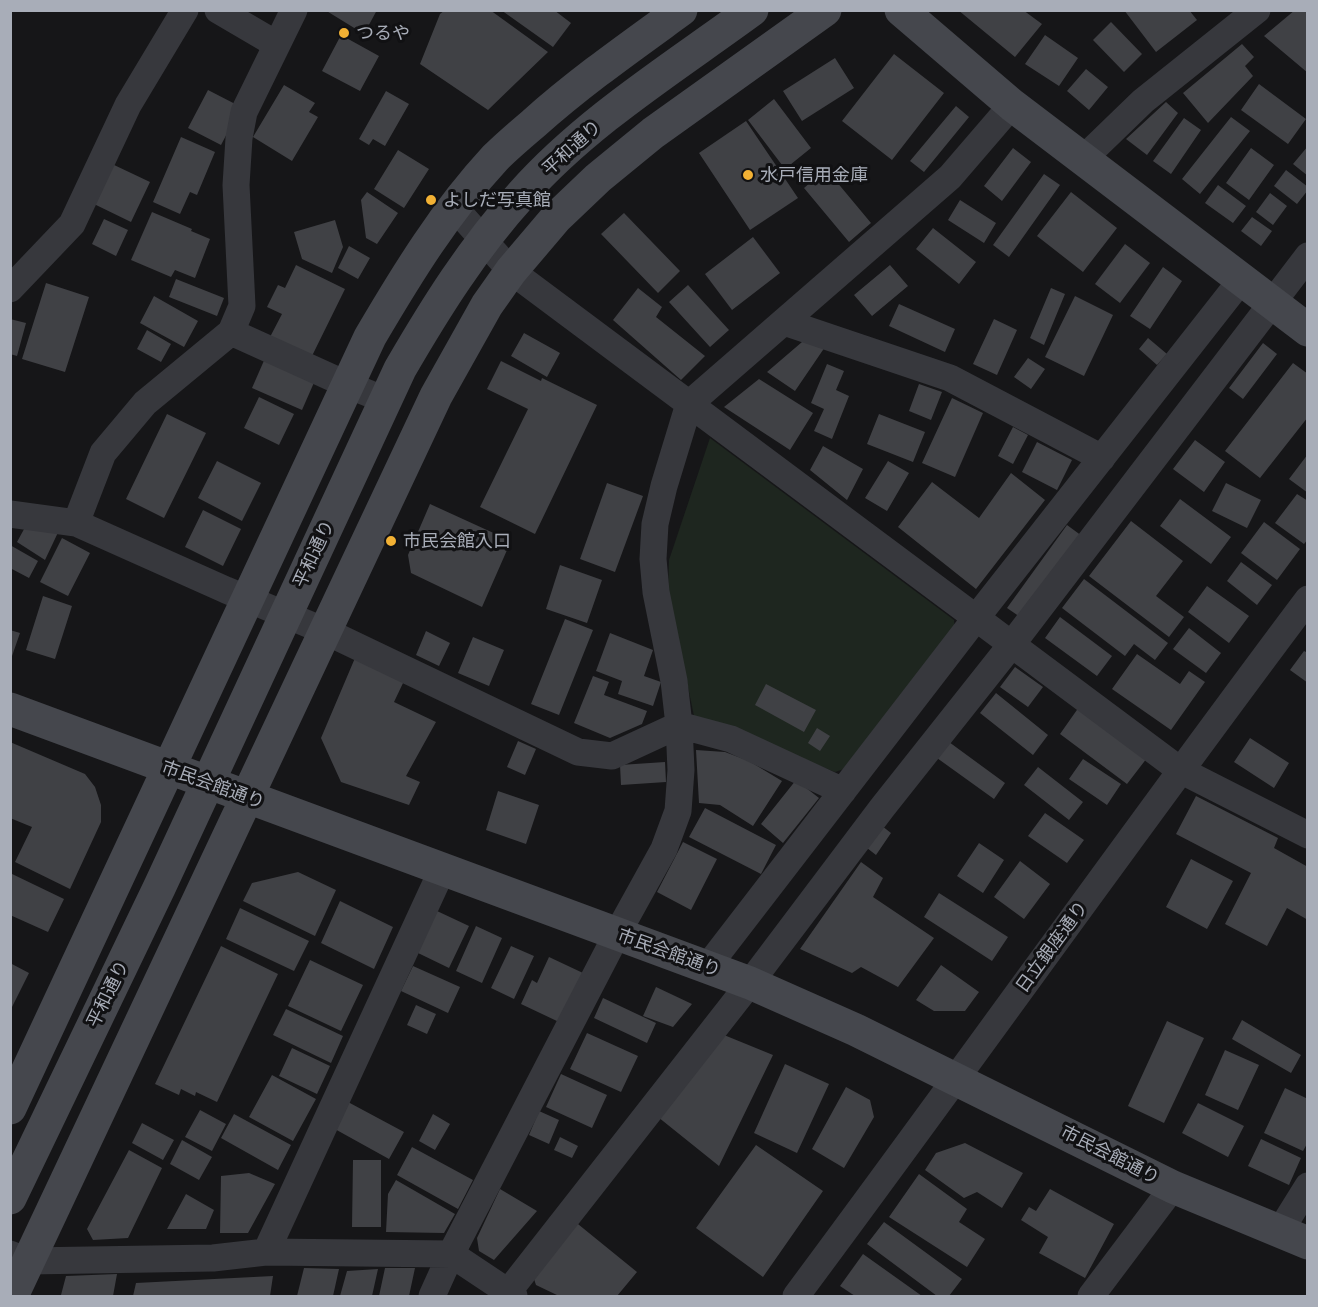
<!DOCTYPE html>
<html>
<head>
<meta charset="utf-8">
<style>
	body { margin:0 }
	#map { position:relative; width:1318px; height:1307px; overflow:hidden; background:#161618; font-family:"Public Sans",sans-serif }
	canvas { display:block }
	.frame { position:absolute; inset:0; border:12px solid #a8adb8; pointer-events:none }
</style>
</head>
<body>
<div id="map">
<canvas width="1318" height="1307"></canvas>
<div class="frame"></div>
</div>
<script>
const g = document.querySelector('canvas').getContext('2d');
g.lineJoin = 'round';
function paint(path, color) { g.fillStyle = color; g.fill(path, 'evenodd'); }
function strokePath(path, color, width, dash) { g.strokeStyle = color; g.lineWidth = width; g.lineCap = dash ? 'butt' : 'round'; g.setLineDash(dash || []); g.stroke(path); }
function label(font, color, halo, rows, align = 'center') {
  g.font = font + ' "Public Sans","Noto Sans JP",sans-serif'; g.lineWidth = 6; g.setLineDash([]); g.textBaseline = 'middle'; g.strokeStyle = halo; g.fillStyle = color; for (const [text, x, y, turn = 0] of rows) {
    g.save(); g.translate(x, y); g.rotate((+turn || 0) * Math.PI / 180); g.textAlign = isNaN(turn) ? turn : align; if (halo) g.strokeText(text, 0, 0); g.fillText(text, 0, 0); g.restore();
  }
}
paint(new Path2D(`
	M 710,438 L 954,620 L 955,637 L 853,766 L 835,772 L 694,716 L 668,590 L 669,560 Z`), '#1e261f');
paint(new Path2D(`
	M 325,10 L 377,10 L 364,34 Z
	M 445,10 L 490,10 L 548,52 L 488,110 L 420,64 L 440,14 Z
	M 501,10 L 554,10 L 571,23 L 553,47 Z
	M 958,10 L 1023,10 L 1042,24 L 1015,57 Z
	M 1124,10 L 1189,10 L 1197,20 L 1156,52 Z
	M 1295,10 L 1308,10 L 1308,73 L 1264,36 Z
	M 1111,22 L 1142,54 L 1124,72 L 1093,40 Z
	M 341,35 L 379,56 L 360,91 L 322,71 Z
	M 1045,35 L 1078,58 L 1059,86 L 1025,64 Z
	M 1242,44 L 1254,57 L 1245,66 L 1253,76 L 1208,123 L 1183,93 Z
	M 894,54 L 944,93 L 892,160 L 842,121 Z
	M 835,58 L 854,88 L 802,121 L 783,91 Z
	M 1086,69 L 1108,87 L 1089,110 L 1067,91 Z
	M 1259,84 L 1306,119 L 1288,144 L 1241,110 Z
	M 284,85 L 315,103 L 309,112 L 318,117 L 292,161 L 253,137 Z
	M 208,90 L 241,107 L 221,145 L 188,128 Z
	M 386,91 L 409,104 L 385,146 L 373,139 L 369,145 L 359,139 Z
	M 774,99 L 811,148 L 785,169 L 748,120 Z
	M 1166,102 L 1178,113 L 1147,155 L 1126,139 Z
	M 956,106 L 969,117 L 924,172 L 910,161 Z
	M 1231,117 L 1250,131 L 1200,194 L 1182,179 Z
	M 1184,118 L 1201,130 L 1171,174 L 1153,161 Z
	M 746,121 L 798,198 L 750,230 L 699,153 Z
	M 181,137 L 215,152 L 197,195 L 190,192 L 180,214 L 153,202 Z
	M 1308,146 L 1308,176 L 1293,164 Z
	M 1013,148 L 1031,162 L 1002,201 L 984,186 Z
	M 1251,148 L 1274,165 L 1249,200 L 1226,183 Z
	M 398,150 L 429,169 L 404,208 L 374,189 Z
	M 112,164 L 150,182 L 131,222 L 94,204 Z
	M 826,169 L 871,223 L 849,242 L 804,188 Z
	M 1286,170 L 1308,187 L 1308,190 L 1297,204 L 1274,186 Z
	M 1044,174 L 1060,185 L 1009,257 L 993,245 Z
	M 1218,185 L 1246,206 L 1233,223 L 1205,203 Z
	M 367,192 L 398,213 L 377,244 L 366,238 L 361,200 Z
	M 1071,192 L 1117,228 L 1083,272 L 1037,236 Z
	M 1270,193 L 1287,206 L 1273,225 L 1256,212 Z
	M 960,200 L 996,223 L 984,243 L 948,220 Z
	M 152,212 L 192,229 L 191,231 L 210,239 L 195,278 L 175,270 L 171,277 L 131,260 Z
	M 624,213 L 680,271 L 658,293 L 601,234 Z
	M 1252,217 L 1272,231 L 1261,246 L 1241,231 Z
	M 104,219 L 128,230 L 116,256 L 92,244 Z
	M 335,220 L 343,247 L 332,273 L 302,259 L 294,232 Z
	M 933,228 L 976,262 L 959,284 L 916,249 Z
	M 753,237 L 780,273 L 732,310 L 705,274 Z
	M 1125,244 L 1150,263 L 1120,303 L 1095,284 Z
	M 349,246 L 370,258 L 358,279 L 338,268 Z
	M 296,265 L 345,289 L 311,358 L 270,337 L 282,314 L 267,307 L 278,285 L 285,288 Z
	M 890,265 L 908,286 L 872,316 L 854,295 Z
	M 1163,267 L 1182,281 L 1150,329 L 1130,316 Z
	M 176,279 L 224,298 L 217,316 L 169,297 Z
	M 46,283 L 89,297 L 65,372 L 22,359 Z
	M 688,285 L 729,330 L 710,347 L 669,302 Z
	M 638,288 L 662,307 L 656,317 L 705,356 L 681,380 L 613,320 Z
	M 1051,288 L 1065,294 L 1044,345 L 1030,338 Z
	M 154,296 L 198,321 L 184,347 L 140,323 Z
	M 1075,296 L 1113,315 L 1084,376 L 1045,357 Z
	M 899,304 L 955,329 L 945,352 L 889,326 Z
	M 10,319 L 26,323 L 17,356 L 10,354 Z
	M 994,319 L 1017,330 L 997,375 L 973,364 Z
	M 147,330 L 171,344 L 161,362 L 137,349 Z
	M 524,333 L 560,353 L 547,377 L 511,356 Z
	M 809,336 L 825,347 L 795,391 L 767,372 Z
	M 1148,338 L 1167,354 L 1157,365 L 1139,349 Z
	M 1263,343 L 1277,354 L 1243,399 L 1229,388 Z
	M 266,356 L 316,378 L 302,410 L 252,388 Z
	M 1028,358 L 1045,369 L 1031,389 L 1014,377 Z
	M 501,361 L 541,381 L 542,378 L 597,405 L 535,534 L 480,507 L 528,409 L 487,389 Z
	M 1293,363 L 1308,374 L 1308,417 L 1260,478 L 1225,451 Z
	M 827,364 L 844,371 L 836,390 L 849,396 L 832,439 L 814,431 L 824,409 L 811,403 Z
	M 759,379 L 813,413 L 790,450 L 724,407 Z
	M 919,384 L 942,392 L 931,420 L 909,411 Z
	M 259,397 L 294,414 L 279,445 L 244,428 Z
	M 952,398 L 983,413 L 955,477 L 922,463 Z
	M 167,414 L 206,433 L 164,518 L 126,499 Z
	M 879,414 L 925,432 L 913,462 L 867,444 Z
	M 1013,427 L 1028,435 L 1013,464 L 998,456 Z
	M 1195,440 L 1225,462 L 1204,492 L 1173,469 Z
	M 1037,442 L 1072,460 L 1057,490 L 1022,472 Z
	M 823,446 L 863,469 L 847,500 L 810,470 Z
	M 1308,454 L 1308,493 L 1289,479 Z
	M 217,461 L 261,483 L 242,521 L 198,498 Z
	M 888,461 L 909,473 L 887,511 L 865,498 Z
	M 1011,473 L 1045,500 L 976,589 L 898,527 L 932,482 L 979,518 Z
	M 607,483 L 643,496 L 615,572 L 580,559 Z
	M 1226,483 L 1261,500 L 1247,528 L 1212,511 Z
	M 1297,494 L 1308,501 L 1308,539 L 1304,544 L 1275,523 Z
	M 1180,499 L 1231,537 L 1211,564 L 1160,526 Z
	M 430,504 L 511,541 L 482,607 L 411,573 L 408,555 Z
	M 203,510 L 241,529 L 223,566 L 185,547 Z
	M 29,520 L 62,524 L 45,560 L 17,542 Z
	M 1131,521 L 1183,561 L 1156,596 L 1184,617 L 1169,637 L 1089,576 Z
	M 1264,522 L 1300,549 L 1277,580 L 1241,553 Z
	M 1067,525 L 1082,536 L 1023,619 L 1007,608 Z
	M 62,538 L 90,553 L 68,596 L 40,582 Z
	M 10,545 L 38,561 L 29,578 L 10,568 Z
	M 1241,562 L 1272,585 L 1257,605 L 1227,581 Z
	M 560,565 L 602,580 L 587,623 L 546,609 Z
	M 1084,579 L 1168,643 L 1155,660 L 1134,644 L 1125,656 L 1062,608 Z
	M 1207,586 L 1249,616 L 1229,643 L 1188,612 Z
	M 43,596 L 72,606 L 55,659 L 26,650 Z
	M 1060,617 L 1112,656 L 1097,676 L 1045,638 Z
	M 565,619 L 593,630 L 559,715 L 531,704 Z
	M 1189,628 L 1221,653 L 1206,673 L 1173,649 Z
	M 10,630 L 20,633 L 11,659 L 10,659 Z
	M 426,631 L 450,643 L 439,666 L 416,655 Z
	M 610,633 L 653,650 L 644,676 L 661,682 L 653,706 L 618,694 L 622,681 L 596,671 Z
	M 473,637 L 504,650 L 489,686 L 458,673 Z
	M 1304,651 L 1308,653 L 1308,683 L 1290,670 Z
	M 1137,654 L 1180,684 L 1189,671 L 1205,682 L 1171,730 L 1112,689 Z
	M 355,658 L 404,681 L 394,702 L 436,722 L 406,776 L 420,782 L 409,805 L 341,782 L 321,738 Z
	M 1015,667 L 1043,687 L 1028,707 L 1000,687 Z
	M 593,676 L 609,682 L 604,695 L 647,711 L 642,724 L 610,738 L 574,723 Z
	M 766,684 L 816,710 L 804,732 L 755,705 Z
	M 996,693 L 1048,735 L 1033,755 L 980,713 Z
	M 1079,707 L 1147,758 L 1127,784 L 1060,734 Z
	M 817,728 L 830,736 L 820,751 L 808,743 Z
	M 1250,738 L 1289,763 L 1274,788 L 1234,762 Z
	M 518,741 L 536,749 L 525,775 L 507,767 Z
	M 10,742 L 85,774 L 95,787 L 101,805 L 101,822 L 70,889 L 15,862 L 32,827 L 10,818 Z
	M 949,742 L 1005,783 L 994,799 L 937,758 Z
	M 696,750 L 725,752 L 749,761 L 782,781 L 753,826 L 720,805 L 699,803 Z
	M 1083,759 L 1121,784 L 1107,805 L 1069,779 Z
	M 665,762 L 666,782 L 621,785 L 620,765 Z
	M 1038,767 L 1083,802 L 1069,820 L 1024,785 Z
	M 796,780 L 819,798 L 783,843 L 761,824 Z
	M 498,791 L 539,805 L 526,844 L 486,830 Z
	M 1196,796 L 1278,838 L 1274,848 L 1308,867 L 1308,920 L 1287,908 L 1267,946 L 1225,924 L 1251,873 L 1176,834 Z
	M 705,808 L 776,845 L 761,874 L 689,837 Z
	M 1045,813 L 1084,840 L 1067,863 L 1028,836 Z
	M 882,826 L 891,833 L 876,855 L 867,848 Z
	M 683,842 L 717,859 L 691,910 L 657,892 Z
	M 979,843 L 1004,860 L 983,893 L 957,876 Z
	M 1191,859 L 1233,881 L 1207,929 L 1166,907 Z
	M 1020,861 L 1050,884 L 1024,919 L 994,897 Z
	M 861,862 L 883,878 L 873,897 L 934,938 L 898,987 L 861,967 L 852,973 L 800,949 Z
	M 298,872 L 336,890 L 315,936 L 243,901 L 252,883 Z
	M 10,873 L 64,899 L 48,932 L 10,915 Z
	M 939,893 L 1008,937 L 992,961 L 924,917 Z
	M 340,901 L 393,927 L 374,969 L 321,943 Z
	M 240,908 L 309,941 L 294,971 L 226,939 Z
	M 437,911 L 469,926 L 449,968 L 418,953 Z
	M 476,926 L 502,938 L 482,983 L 456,971 Z
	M 221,946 L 278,974 L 217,1102 L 196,1092 L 195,1096 L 181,1089 L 179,1095 L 155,1084 Z
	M 511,946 L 534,956 L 514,999 L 491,988 Z
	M 549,957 L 583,973 L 559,1022 L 521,1004 L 532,980 L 537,983 Z
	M 310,960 L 363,985 L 341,1031 L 288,1006 Z
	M 10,963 L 29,973 L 10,1011 Z
	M 941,965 L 979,992 L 965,1011 L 934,1011 L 916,1000 Z
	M 413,966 L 460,987 L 448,1013 L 401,991 Z
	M 656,987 L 692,1004 L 673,1027 L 643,1016 Z
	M 603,998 L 656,1023 L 647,1043 L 594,1018 Z
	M 416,1005 L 436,1014 L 427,1034 L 407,1025 Z
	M 286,1009 L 343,1036 L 331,1063 L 273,1035 Z
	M 1242,1020 L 1301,1055 L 1291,1073 L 1232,1039 Z
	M 1167,1021 L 1204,1038 L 1164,1123 L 1128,1106 Z
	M 587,1033 L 638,1056 L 621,1092 L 570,1069 Z
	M 724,1035 L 773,1055 L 719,1166 L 658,1117 Z
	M 292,1048 L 330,1066 L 317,1094 L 279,1076 Z
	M 1225,1050 L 1259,1065 L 1238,1110 L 1205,1095 Z
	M 785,1064 L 829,1084 L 797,1153 L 754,1133 Z
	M 561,1074 L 607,1095 L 592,1128 L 546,1107 Z
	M 272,1075 L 316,1099 L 293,1141 L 249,1117 Z
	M 846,1087 L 870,1100 L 874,1117 L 844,1168 L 812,1149 Z
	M 1285,1088 L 1308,1099 L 1308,1142 L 1303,1151 L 1264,1133 Z
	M 348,1102 L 404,1132 L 389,1159 L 333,1128 Z
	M 1198,1103 L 1244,1126 L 1228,1157 L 1182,1133 Z
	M 200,1110 L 226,1124 L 212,1151 L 185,1137 Z
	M 539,1111 L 559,1120 L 549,1144 L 529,1135 Z
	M 234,1114 L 291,1145 L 278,1170 L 221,1138 Z
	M 433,1114 L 450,1124 L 435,1150 L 419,1141 Z
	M 142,1123 L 174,1140 L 163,1160 L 132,1143 Z
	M 560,1137 L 578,1146 L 572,1158 L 554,1150 Z
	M 1261,1139 L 1301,1158 L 1289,1185 L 1248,1166 Z
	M 182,1140 L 212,1157 L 199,1180 L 170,1164 Z
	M 965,1143 L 1023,1173 L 1002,1208 L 977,1192 L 964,1198 L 925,1170 L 936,1153 Z
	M 756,1145 L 823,1191 L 763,1277 L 696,1228 Z
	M 412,1147 L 473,1180 L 458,1209 L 397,1175 Z
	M 129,1150 L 162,1168 L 128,1238 L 93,1240 L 87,1229 Z
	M 353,1160 L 381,1160 L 381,1227 L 352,1227 Z
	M 249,1173 L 275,1184 L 248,1233 L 220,1233 L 221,1176 Z
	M 919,1174 L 967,1209 L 959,1222 L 985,1239 L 967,1267 L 889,1217 Z
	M 396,1180 L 455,1214 L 444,1233 L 386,1232 L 388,1194 Z
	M 500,1189 L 537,1211 L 494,1260 L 479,1251 L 477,1238 Z
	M 1050,1189 L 1114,1224 L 1085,1278 L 1039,1253 L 1048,1237 L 1021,1220 L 1029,1207 L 1036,1211 Z
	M 186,1194 L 214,1210 L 206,1229 L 167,1229 Z
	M 573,1220 L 637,1272 L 617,1296 L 559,1296 L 536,1285 L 532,1273 Z
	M 884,1222 L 962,1279 L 949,1296 L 937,1296 L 867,1244 Z
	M 863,1254 L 922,1296 L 855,1296 L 840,1286 Z
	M 304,1268 L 339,1269 L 333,1296 L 297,1296 Z
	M 385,1268 L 415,1268 L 409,1296 L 379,1296 Z
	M 378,1269 L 372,1296 L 340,1296 L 347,1271 Z
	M 117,1274 L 113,1296 L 61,1295 L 66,1276 Z
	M 273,1276 L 270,1296 L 133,1296 L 136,1283 Z`), '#404145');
strokePath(new Path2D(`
	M 218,10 L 276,44
	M 1082,160 L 1143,101 L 1257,10
	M 454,207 L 511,271 L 1180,770 L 1308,835
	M 10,289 L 72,224 L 128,105 L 185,10
	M 784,322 L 950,378 L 1102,458
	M 231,332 L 348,385 L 385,400
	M 10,514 L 76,523 L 226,590 L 325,631 L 578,752 L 612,756 L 679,725 L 731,739 L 843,791
	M 76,523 L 103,453 L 145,403 L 231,332 L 242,306 L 236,185 L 239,138 L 244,112 L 294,10
	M 708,966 L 976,618 L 1242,279
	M 1280,1231 L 1308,1186
	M 266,1252 L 443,868
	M 10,1254 L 28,1261 L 213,1258 L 266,1252 L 451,1254 L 514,1296
	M 432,1296 L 451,1254 L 617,934 L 664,849 L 678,811 L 681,770 L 679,725 L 674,681 L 656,592 L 653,559 L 655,524 L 664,486 L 689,404 L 950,177 L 1012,105
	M 505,1296 L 750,983 L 882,808 L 1012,644 L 1308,256
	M 796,1296 C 968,1065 1135,829 1308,599
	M 1091,1296 L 1173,1187`), '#37383d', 27);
strokePath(new Path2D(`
	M 901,10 L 1012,105 L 1308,330
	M 10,709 L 750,983 L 856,1030 L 1173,1187 L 1308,1243
	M 10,1108 L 370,337 C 407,274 445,212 495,158 C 507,146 520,135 533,124 C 580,82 630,47 681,10
	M 10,1198 L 160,886 L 400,369 C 436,307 473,248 522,194 C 587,121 673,68 752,10
	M 12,1296 L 436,396 L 487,305 L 511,271 L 556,218 L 598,178 L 653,133 L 825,10`), '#45474d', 33);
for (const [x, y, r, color] of [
	[344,33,6,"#f2b134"],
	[748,175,6,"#f2b134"],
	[431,200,6,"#f2b134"],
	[391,541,6,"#f2b134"]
]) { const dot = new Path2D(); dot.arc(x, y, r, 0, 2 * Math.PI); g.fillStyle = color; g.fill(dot); strokePath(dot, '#111113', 2); }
label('18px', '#a8adb8', '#111113', [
	["つるや",356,33],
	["水戸信用金庫",760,175],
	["よしだ写真館",443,200],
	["市民会館入口",403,541]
], 'left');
label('18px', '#a8adb8', '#111113', [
	["平和通り",572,148,-42],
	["平和通り",314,554,-65],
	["市民会館通り",213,785,20],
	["日立銀座通り",1052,947,-54],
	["市民会館通り",669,953,20],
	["平和通り",108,994,-64],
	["市民会館通り",1110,1155,27]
]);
</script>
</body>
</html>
